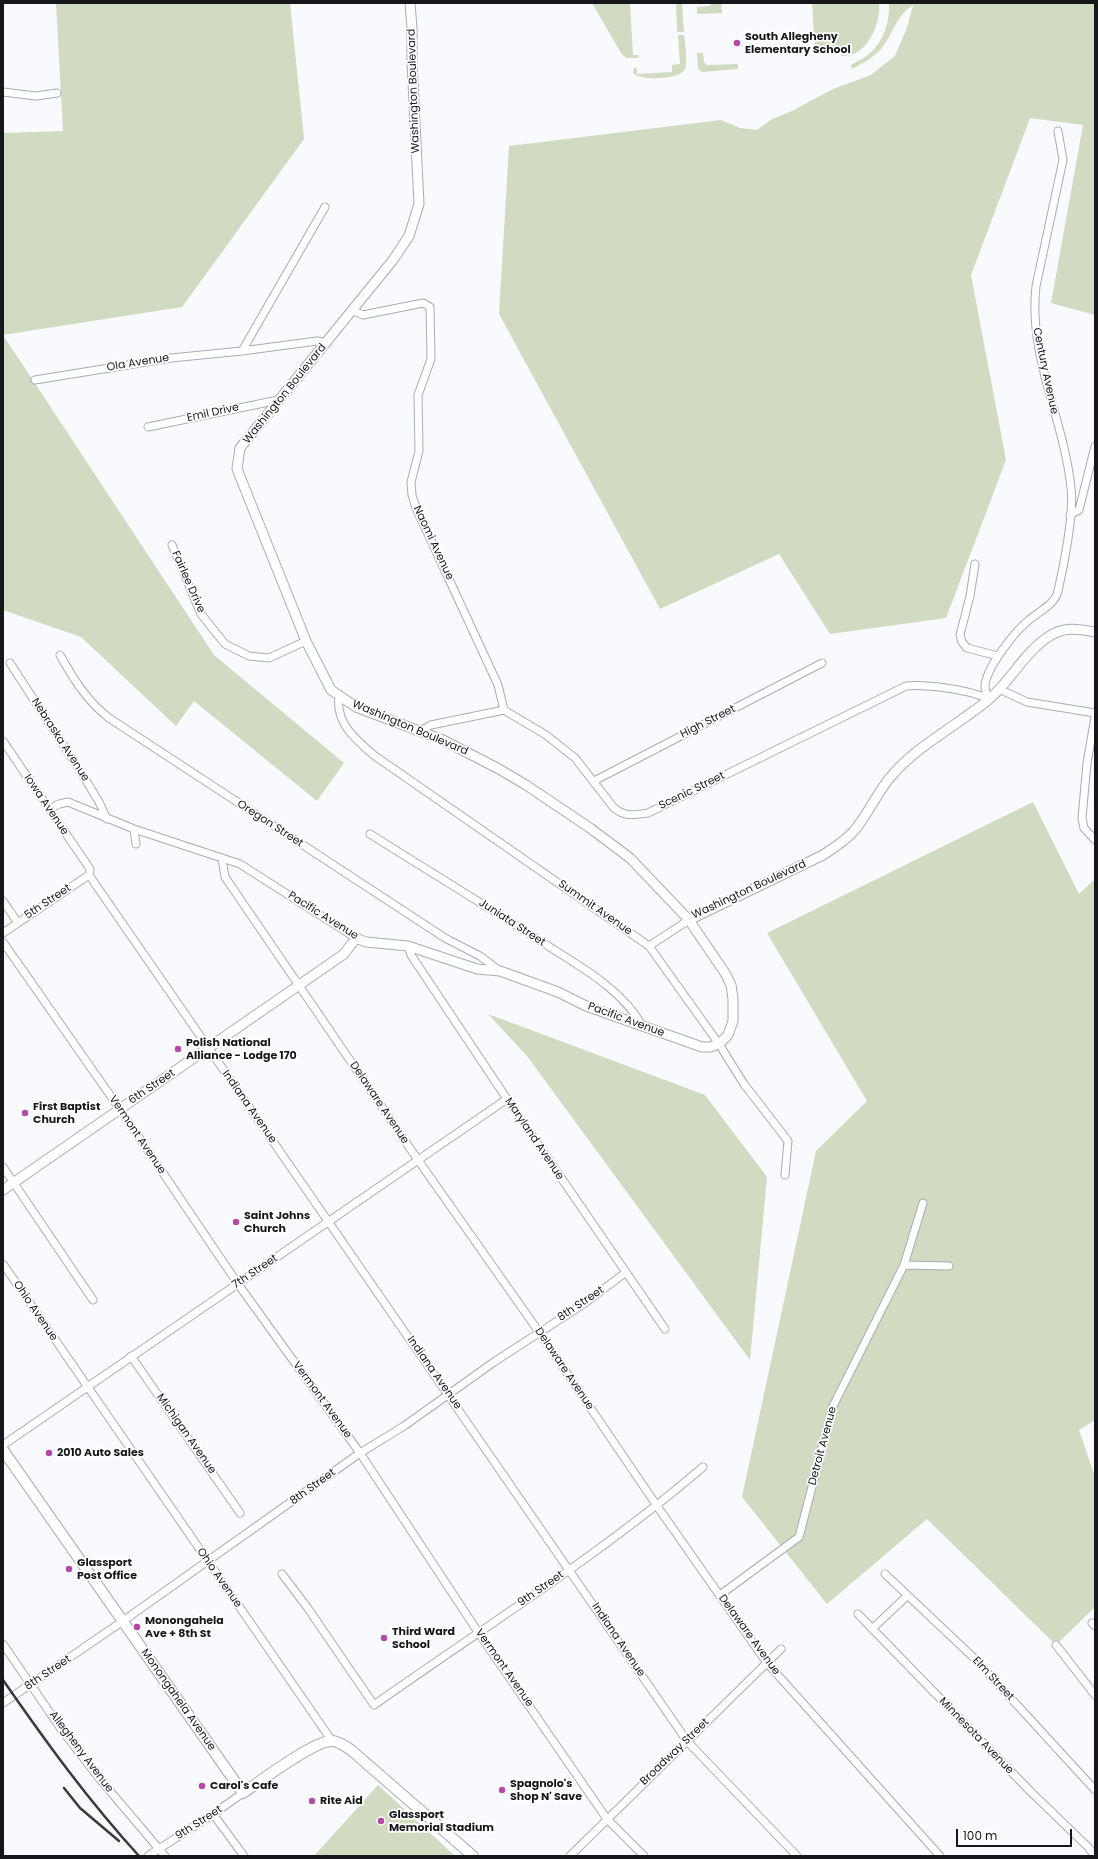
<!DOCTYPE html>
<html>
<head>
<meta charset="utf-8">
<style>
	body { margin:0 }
	#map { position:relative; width:1098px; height:1859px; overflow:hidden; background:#f8fafe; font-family:Poppins,sans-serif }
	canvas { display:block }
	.frame { position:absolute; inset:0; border:4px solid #15171a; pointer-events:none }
	.scale { position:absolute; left:956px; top:1829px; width:116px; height:18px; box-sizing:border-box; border:2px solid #15171a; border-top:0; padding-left:5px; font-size:12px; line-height:14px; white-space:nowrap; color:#15171a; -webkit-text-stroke:3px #fff; paint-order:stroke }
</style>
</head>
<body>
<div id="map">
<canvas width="1098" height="1859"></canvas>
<div class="frame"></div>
<div class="scale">100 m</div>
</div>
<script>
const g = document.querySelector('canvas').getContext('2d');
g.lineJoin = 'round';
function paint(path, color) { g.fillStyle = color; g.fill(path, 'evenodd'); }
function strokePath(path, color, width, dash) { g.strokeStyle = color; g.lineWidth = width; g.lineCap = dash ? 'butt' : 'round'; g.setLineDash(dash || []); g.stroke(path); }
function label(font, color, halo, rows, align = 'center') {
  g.font = font + ' Poppins,sans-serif'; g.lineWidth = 3.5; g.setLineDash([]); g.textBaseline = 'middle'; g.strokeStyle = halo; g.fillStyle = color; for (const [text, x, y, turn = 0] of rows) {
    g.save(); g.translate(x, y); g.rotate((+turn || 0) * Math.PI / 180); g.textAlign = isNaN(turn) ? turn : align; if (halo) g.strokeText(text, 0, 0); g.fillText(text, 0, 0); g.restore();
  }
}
paint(new Path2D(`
	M 56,3 L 290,3 L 304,139 L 182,307 L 3,335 L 214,655 L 344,763 L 317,801 L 194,701 L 176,726 L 81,637 L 3,610 L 3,133 L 63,131 Z
	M 592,3 L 630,3 L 633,55 L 639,55 L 638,58 L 626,58 L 621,53 Z
	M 676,3 L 682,3 L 684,32 L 677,32 Z
	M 711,3 L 721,3 L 722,13 L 697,14 L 697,7 L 710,6 Z
	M 812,3 L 879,3 C 881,24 867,57 842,56 L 840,53 L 841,49 L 815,51 Z
	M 889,3 L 1095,3 L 1095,315 L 1051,303 L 1083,125 L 1030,118 L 971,275 L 1006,460 L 946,618 L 830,634 L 779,554 L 660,609 L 499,314 L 509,146 L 721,120 L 740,128 L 757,130 L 772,119 L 792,111 L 833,89 L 871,75 L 895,56 L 907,28 L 913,5 C 897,15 894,31 884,45 C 877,56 863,63 852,69 L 851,65 C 857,61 865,58 870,53 C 884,41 890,21 889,3 Z
	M 678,35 L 684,35 C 685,43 688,62 685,69 C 680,80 641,81 633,73 L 634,67 L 637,69 L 637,74 L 672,72 L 672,65 L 680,64 Z
	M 697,53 L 703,53 L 704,62 L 707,65 L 738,64 L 738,69 L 702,72 L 698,68 Z
	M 1033,802 L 1079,894 L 1095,879 L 1095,1420 L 1079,1430 L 1095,1477 L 1095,1607 L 1056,1645 L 927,1519 L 827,1604 L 742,1497 L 816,1151 L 867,1101 L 767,933 Z
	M 488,1014 L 705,1095 L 767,1177 L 750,1360 L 527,1056 Z
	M 378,1785 L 455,1856 L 314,1856 Z`), '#d0dbc1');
const minor = new Path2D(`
	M 3,92 L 36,96 L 57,93
	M 352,310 L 363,315 L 423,303 L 430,307 L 431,359 L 418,395 L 419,451 L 411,482 L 412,495 L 416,508 L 498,685 L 504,710
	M 242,351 L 325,207
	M 35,380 L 171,358 L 242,351 L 317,341 L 327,343
	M 148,427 L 278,400
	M 1070,515 L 1079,510 L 1095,446
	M 172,545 L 201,614 L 225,644 L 249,656 L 269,658 L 306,641
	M 975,564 L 970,596 L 960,635 L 962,642 L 967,648 L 998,656
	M 60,655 C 74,680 87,701 109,718 L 445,938 L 480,956 L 500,971
	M 10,663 L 84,777 L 99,802 L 107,819
	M 999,689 L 1027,702 L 1095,713
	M 339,697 C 335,723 357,741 375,756 L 649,946 L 719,1044 L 744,1084 L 788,1141 L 785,1175
	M 988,699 C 987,696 986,692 985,688 C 984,670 1015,631 1029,620 C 1039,611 1055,605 1058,591 C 1064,565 1074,514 1071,488 C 1064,419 1028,357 1036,286 L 1063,160 L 1058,131
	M 1095,717 L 1087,763 L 1082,818 L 1084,828 L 1095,840
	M 420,731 L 431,725 L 504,710 L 546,735 L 575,758 L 614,808 C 625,817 634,815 648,813 L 906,686 C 926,684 971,690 988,699
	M 3,741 L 90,869 L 89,875 L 3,933
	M 594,781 L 822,663
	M 49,809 L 59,804 L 68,802 L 134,829 L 240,864 L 356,938
	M 134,829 L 136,844
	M 370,834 C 427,870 485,905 542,942 C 578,966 621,987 643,1027
	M 222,858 L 225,877 L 418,1160 L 539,1332 L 657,1506 L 767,1663 L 940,1856
	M 89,875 L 687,1741 L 797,1856
	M 3,901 L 18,923
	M 3,942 L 119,1108 L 238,1284 L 360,1453 L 478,1632 L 607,1819 L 644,1856
	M 408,946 L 411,955 L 507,1099 L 665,1329
	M 649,946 L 689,920
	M 3,1167 L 93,1300
	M 3,1264 L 332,1741
	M 904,1265 L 949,1266
	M 131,1356 L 240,1513
	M 3,1445 L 507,1099
	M 282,1574 L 307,1607 L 374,1705 C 484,1627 600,1555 703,1467
	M 885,1574 L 974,1658 L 1095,1790
	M 720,1595 L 799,1537 L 833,1406 L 904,1265 L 923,1203
	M 858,1614 L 1031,1792 L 1088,1847 L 1095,1856
	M 1092,1623 L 1095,1626
	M 872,1629 L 907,1596
	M 3,1644 L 61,1729 L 99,1778 L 165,1856
	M 1056,1645 L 1095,1695
	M 3,1703 L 123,1621 L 360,1453 L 404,1426 L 494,1362 L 585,1303 L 625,1273
	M 213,1814 L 244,1856
	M 148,1856 L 213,1814 L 243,1793
	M 570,1856 L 781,1649`);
const tertiary = new Path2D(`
	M 689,920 L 823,855 C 834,848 845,841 854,831 C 869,813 878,790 894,773 C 920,744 958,725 988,700 C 1010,682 1024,653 1048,637 C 1064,626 1078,629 1095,632
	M 3,1190 L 344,954 L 356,938 L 366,942 L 408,946 L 477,969 L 500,971 L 558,992 L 586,1006 L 702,1047 L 710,1047 L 719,1044 L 728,1035 L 733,1021 L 733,999 L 731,985 L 725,973 L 689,920 L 630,858 L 590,828 L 526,785 L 499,769 L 443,740 L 356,707 L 331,690 L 306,641 L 237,469 L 240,448 L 393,260 L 409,236 L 419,204 L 412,62 L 412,28 L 410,3`);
const secondary = new Path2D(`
	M 3,1450 L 243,1793 C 259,1782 315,1740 332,1741 C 339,1741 346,1747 351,1750 L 473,1856`);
strokePath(minor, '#a7adb5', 9);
strokePath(tertiary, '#a7adb5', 11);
strokePath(secondary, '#a7adb5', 12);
strokePath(minor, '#fff', 7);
strokePath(tertiary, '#fff', 9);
strokePath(secondary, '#fff', 10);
strokePath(new Path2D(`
	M 3,1680 C 46,1742 88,1800 139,1856
	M 64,1788 L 80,1808 L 119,1841`), '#383a3d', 2.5);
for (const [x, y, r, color] of [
	[737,43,4,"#b64aaa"],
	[178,1049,4,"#b64aaa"],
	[25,1113,4,"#b64aaa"],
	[236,1222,4,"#b64aaa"],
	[49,1453,4,"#b64aaa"],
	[69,1569,4,"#b64aaa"],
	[137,1627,4,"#b64aaa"],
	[384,1638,4,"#b64aaa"],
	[202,1786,4,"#b64aaa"],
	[502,1790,4,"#b64aaa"],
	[312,1801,4,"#b64aaa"],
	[381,1821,4,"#b64aaa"]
]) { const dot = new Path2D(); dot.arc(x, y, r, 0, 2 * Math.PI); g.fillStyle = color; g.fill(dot); strokePath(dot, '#fff', 1.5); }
label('bold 11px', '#15171a', '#fff', [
	["South Allegheny",745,37],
	["Elementary School",745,50],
	["Polish National",186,1043],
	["Alliance - Lodge 170",186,1056],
	["First Baptist",33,1107],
	["Church",33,1120],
	["Saint Johns",244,1216],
	["Church",244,1229],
	["2010 Auto Sales",57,1453],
	["Glassport",77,1563],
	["Post Office",77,1576],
	["Monongahela",145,1621],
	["Ave + 8th St",145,1634],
	["Third Ward",392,1632],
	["School",392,1645],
	["Spagnolo's",510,1784],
	["Shop N' Save",510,1797],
	["Carol's Cafe",210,1786],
	["Rite Aid",320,1801],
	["Glassport",389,1815],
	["Memorial Stadium",389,1828]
], 'left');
label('11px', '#15171a', '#fff', [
	["Washington Boulevard",414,91,-92],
	["Ola Avenue",138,363,-9],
	["Century Avenue",1045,371,78],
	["Washington Boulevard",285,394,-51],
	["Emil Drive",213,413,-12],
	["Naomi Avenue",433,543,65],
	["Fairlee Drive",188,582,66],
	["High Street",708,722,-27],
	["Washington Boulevard",410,728,23],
	["Nebraska Avenue",60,740,57],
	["Scenic Street",692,791,-26],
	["Iowa Avenue",46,805,56],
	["Oregon Street",270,824,33],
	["Washington Boulevard",749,890,-25],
	["5th Street",48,902,-34],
	["Summit Avenue",595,908,35],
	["Pacific Avenue",323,916,32],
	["Juniata Street",512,923,33],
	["Pacific Avenue",626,1020,20],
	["6th Street",152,1087,-34],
	["Delaware Avenue",379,1103,56],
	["Indiana Avenue",249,1107,55],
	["Vermont Avenue",137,1135,56],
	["Maryland Avenue",534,1139,56],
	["7th Street",255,1272,-34],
	["8th Street",581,1304,-34],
	["Ohio Avenue",35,1311,56],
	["Delaware Avenue",564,1369,56],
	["Indiana Avenue",434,1373,55],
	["Vermont Avenue",322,1400,54],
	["Michigan Avenue",186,1434,55],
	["Detroit Avenue",823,1446,-75],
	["8th Street",313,1487,-36],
	["Ohio Avenue",219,1578,55],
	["9th Street",541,1589,-35],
	["Delaware Avenue",749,1635,54],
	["Indiana Avenue",618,1640,56],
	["Vermont Avenue",504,1668,55],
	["8th Street",48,1673,-34],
	["Elm Street",993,1679,47],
	["Monongahela Avenue",178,1700,55],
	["Minnesota Avenue",976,1736,46],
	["Allegheny Avenue",81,1752,53],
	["Broadway Street",675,1752,-44],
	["9th Street",199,1823,-33]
]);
</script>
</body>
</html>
